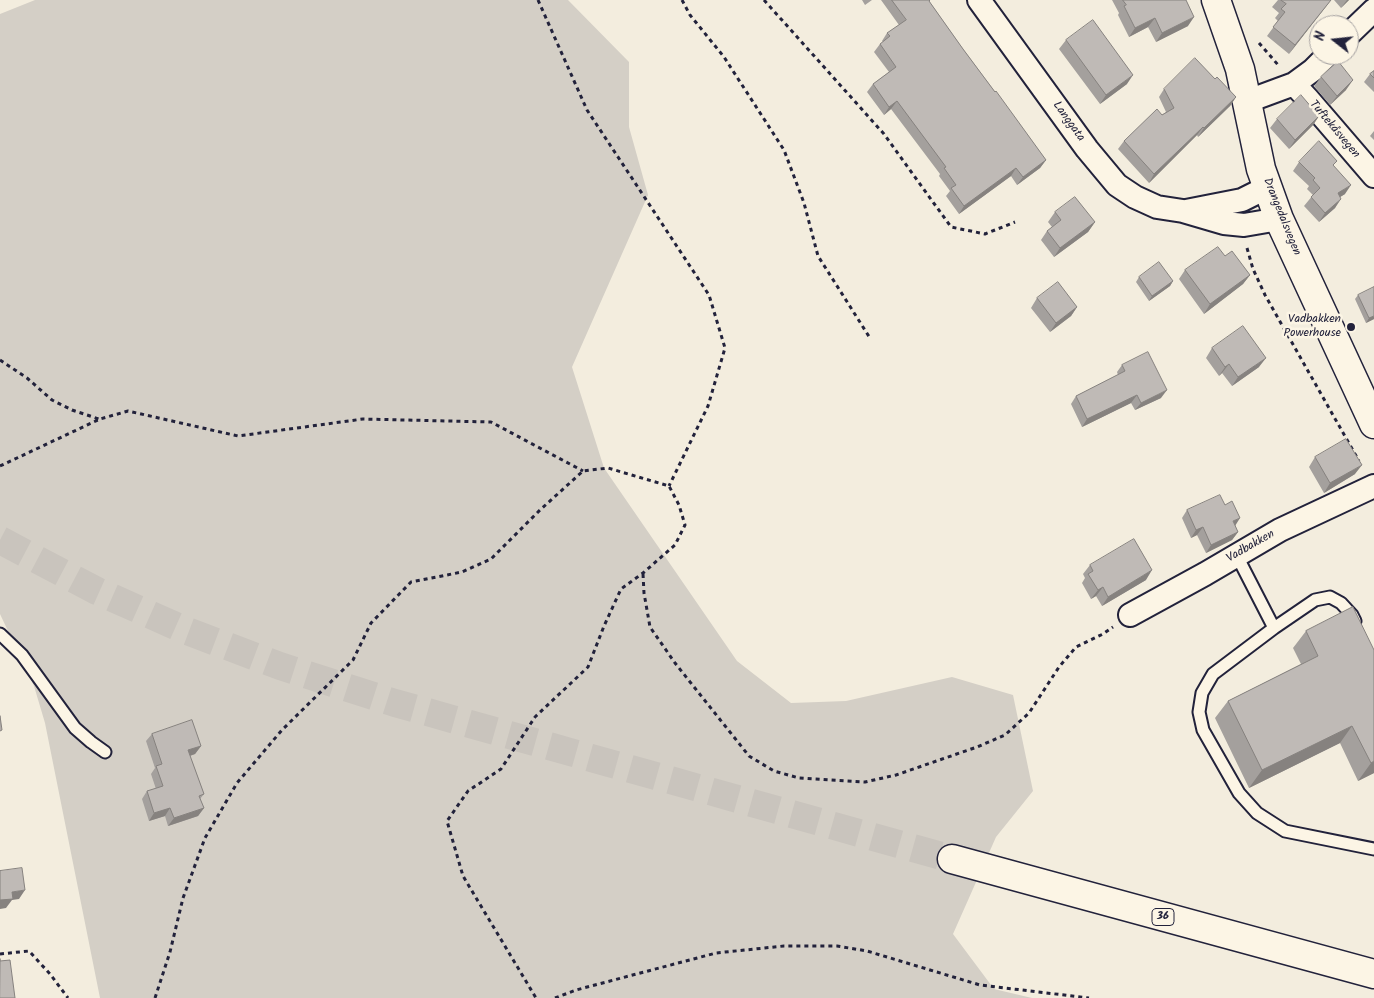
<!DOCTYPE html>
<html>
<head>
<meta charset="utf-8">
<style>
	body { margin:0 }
	#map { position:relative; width:1374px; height:998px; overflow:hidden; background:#f3edde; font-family:Kalam,sans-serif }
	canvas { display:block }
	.north { position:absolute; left:1309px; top:15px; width:50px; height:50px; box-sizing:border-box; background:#fcf5e5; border:1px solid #a5a1a1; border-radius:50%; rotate:286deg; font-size:14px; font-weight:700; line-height:20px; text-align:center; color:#22223b }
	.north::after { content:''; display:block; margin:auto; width:18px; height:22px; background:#22223b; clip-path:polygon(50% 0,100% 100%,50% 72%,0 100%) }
</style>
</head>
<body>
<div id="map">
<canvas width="1374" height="998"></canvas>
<div class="north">N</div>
</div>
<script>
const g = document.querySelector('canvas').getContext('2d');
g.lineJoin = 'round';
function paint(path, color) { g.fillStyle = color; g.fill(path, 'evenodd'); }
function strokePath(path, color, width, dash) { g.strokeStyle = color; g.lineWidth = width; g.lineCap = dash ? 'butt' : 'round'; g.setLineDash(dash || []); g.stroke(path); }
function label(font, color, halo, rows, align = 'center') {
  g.font = font + ' Kalam,sans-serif'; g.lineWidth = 5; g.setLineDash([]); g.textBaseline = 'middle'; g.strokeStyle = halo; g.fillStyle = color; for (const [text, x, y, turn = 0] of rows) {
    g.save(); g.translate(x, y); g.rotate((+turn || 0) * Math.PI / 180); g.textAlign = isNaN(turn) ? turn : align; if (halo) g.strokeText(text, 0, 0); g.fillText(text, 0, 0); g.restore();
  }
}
paint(new Path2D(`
	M 35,0 L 568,0 L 629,62 L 629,127 L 648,195 L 572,367 L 604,468 L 737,661 L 791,703 L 846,701 L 952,677 L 1013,695 L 1033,791 L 996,837 L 953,934 L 994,989 L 1032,998 L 100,998 L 45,723 L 34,686 L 0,614 L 0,14 Z`), '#d4cfc6');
strokePath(new Path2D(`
	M 0,540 L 97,591 L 187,631 L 280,666 L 395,703 L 952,859`), '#c9c4bd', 28, [28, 14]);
const service = new Path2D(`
	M 1237,556 L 1274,628
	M 1355,621 L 1352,615 L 1341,603 L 1330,597 L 1315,600 L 1274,628 L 1213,674 L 1202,693 L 1199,712 L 1203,730 L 1239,793 L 1257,813 L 1285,831 L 1374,849
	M 0,634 L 22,655 L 75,728 L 91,742 L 105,752`);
const minor = new Path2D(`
	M 979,0 L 1087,149 L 1117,185 L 1135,197 L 1157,207 L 1183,211 L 1224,223 L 1244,225 L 1279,219
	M 1349,34 L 1374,10
	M 1294,84 L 1307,98 L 1374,176
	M 1248,101 L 1294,84 L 1313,70 L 1328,55
	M 1186,211 L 1242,200 L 1268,187
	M 1130,615 L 1205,574 L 1280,530 L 1374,486`);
const tertiary = new Path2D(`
	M 1216,0 L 1240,69 L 1261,169 L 1279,219 L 1374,424`);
const trunk = new Path2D(`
	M 952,859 L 1374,974`);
strokePath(service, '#22223b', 15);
strokePath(minor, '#22223b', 26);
strokePath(tertiary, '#22223b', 31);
strokePath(trunk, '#22223b', 31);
strokePath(new Path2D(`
	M 538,0 L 587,110 L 709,295 L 725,348 L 708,406 L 669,486
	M 682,0 L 690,15 L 724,57 L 784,150 L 804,203 L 818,256 L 870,338
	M 764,0 L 884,134 L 951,227 L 985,234 L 1015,222
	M 1259,43 L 1279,66
	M 1247,248 L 1253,269 L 1265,295 L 1359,461
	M 0,360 L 27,378 L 52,400 L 72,410 L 99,419
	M 0,466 L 100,419 L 128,411 L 238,436 L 363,419 L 491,422 L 583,471
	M 643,574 L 644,593 L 650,627 L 675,663 L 749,756 L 774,771 L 799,778 L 865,782 L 896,775 L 977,747 L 1005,735 L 1029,713 L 1059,667 L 1076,647 L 1103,634 L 1113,627
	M 0,954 L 29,951 L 50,974 L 68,998
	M 155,998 L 170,952 L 183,898 L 205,838 L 237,783 L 282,730 L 353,660 L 371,623 L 411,582 L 462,572 L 491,559 L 540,510 L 583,471 L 608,468 L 669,486 L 679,505 L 685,525 L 675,545 L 643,573 L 621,589 L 604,626 L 588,667 L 535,717 L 501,769 L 468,791 L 447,821 L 463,876 L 536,998
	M 555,998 L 576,990 L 716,953 L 784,946 L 837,946 L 867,951 L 980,985 L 1089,998`), '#22223b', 3, [4, 4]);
strokePath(service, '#fcf5e5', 11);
strokePath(minor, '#fcf5e5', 22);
strokePath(tertiary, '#fcf5e5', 28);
strokePath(trunk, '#fcf5e5', 28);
paint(new Path2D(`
	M 862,0 L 872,0 L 865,5 Z
	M 881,0 L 930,0 L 929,1 L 963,49 L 1046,160 L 1040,168 L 1017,185 L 1011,176 L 959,214 L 946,196 L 950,191 L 939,176 L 940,174 L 891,109 L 884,115 L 867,92 L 873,84 L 889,72 L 874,52 L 880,44 L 883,42 L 882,41 L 887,33 L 899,25 Z
	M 1112,0 L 1186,0 L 1188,26 L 1156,42 L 1148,27 L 1129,37 L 1118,15 L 1119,13 Z
	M 1278,0 L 1331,0 L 1289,54 L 1267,36 L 1278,21 L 1275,18 L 1279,13 L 1272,7 Z
	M 1334,0 L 1349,0 L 1341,8 Z
	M 1066,40 L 1127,84 L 1100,104 L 1059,49 Z
	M 1374,71 L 1374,92 L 1364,82 L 1370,74 Z
	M 1321,77 L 1346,90 L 1330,105 L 1314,86 Z
	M 1215,79 L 1236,97 L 1230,106 L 1198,137 L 1197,135 L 1149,183 L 1118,149 L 1124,141 L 1166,112 L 1159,97 L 1164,89 Z
	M 1319,116 L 1313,125 L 1289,149 L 1270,128 L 1277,119 Z
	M 1374,131 L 1374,140 L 1370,136 Z
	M 1299,162 L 1334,166 L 1345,194 L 1340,197 L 1335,208 L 1319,222 L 1304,206 L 1313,195 L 1307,189 L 1309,186 L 1293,171 Z
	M 1055,212 L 1095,222 L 1088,232 L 1054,257 L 1041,240 L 1047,231 L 1052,227 L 1048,222 Z
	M 1225,256 L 1250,275 L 1243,284 L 1204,314 L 1179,279 L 1185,270 Z
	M 1139,277 L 1173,281 L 1170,286 L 1149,301 L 1136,282 Z
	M 1358,295 L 1374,319 L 1366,323 L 1355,299 Z
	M 1037,298 L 1077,307 L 1071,316 L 1050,332 L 1031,308 Z
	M 1212,348 L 1259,367 L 1232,386 L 1222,373 L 1219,376 L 1206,358 Z
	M 1122,365 L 1161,398 L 1135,410 L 1131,403 L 1082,427 L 1071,404 L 1076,396 L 1118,375 L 1117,372 Z
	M 1315,457 L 1355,474 L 1324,493 L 1309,467 Z
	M 1187,510 L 1235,525 L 1238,532 L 1232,540 L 1206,553 L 1197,535 L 1191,538 L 1182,518 Z
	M 1090,565 L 1146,580 L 1102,606 L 1096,596 L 1091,599 L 1082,583 L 1085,578 L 1083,574 Z
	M 1353,607 L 1374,773 L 1358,781 L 1340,743 L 1249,788 L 1215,718 L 1228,701 L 1301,664 L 1293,648 L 1306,631 Z
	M 152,734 L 201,746 L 195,754 L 190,756 L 204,794 L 200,799 L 204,808 L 198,816 L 168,826 L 165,816 L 149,821 L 142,799 L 147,791 L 156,789 L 151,774 L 155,768 L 146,741 Z`), '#a4a09d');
paint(new Path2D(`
	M 1331,0 L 1289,54 L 1295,45 Z
	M 1347,0 L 1349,0 L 1341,8 Z
	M 1194,17 L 1188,26 L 1156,42 L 1162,33 Z
	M 1155,18 L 1148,27 L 1129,37 L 1135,28 Z
	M 1133,75 L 1127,84 L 1100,104 L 1106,95 Z
	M 1353,80 L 1346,90 L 1330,105 L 1337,96 Z
	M 1236,97 L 1230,106 L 1198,137 L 1204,128 Z
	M 897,101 L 891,109 L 884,115 L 889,107 Z
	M 1319,116 L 1313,125 L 1289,149 L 1295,140 Z
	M 1203,127 L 1197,135 L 1149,183 L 1154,174 Z
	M 1046,160 L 1040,168 L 1017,185 L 1023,177 Z
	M 1016,168 L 1011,176 L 959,214 L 964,206 Z
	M 1351,185 L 1345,194 L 1332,202 L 1338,193 Z
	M 1341,199 L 1335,208 L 1319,222 L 1325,213 Z
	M 1095,222 L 1088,232 L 1054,257 L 1060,248 Z
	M 1250,275 L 1243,284 L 1204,314 L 1210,304 Z
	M 1173,281 L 1170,286 L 1149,301 L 1152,296 Z
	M 1077,307 L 1071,316 L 1050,332 L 1056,323 Z
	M 1374,316 L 1374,319 L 1366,323 L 1369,318 Z
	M 1266,358 L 1259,367 L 1232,386 L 1238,377 Z
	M 1229,364 L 1222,373 L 1219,376 L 1225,367 Z
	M 1167,390 L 1161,398 L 1135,410 L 1141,403 Z
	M 1137,395 L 1131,403 L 1082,427 L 1087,419 Z
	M 1362,465 L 1355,474 L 1324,493 L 1330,483 Z
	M 1240,518 L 1235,526 L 1233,521 Z
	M 1203,527 L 1197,535 L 1191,538 L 1196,530 Z
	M 1238,532 L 1232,540 L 1206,553 L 1211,545 Z
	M 1152,570 L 1146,580 L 1102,606 L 1108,597 Z
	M 1103,587 L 1096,596 L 1091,599 L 1098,590 Z
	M 1352,726 L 1340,743 L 1249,788 L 1262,770 Z
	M 201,746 L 195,754 L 183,758 L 188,750 Z
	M 1374,761 L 1374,773 L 1358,781 L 1371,763 Z
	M 170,808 L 165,816 L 149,821 L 154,813 Z
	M 204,808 L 198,816 L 168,826 L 174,818 Z
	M 25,890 L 19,899 L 12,900 L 6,908 L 0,909 L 0,900 L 12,892 Z`), '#86827f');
const building = new Path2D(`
	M 892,0 L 930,0 L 929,1 L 963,49 L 995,92 L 996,91 L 1046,160 L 1023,177 L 1016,168 L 964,206 L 951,188 L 956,185 L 944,168 L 946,167 L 897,101 L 889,107 L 873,84 L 896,67 L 880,44 L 890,36 L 887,33 L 906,20 Z
	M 1123,0 L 1186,0 L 1194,17 L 1162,33 L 1155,18 L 1135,28 L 1124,6 L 1126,5 Z
	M 1281,0 L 1331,0 L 1295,45 L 1273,27 L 1285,12 L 1281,9 L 1286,4 Z
	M 1093,20 L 1133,75 L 1106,95 L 1066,40 Z
	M 1195,58 L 1215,79 L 1217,77 L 1236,97 L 1204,128 L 1203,127 L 1154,174 L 1124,141 L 1157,109 L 1162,115 L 1174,108 L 1164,89 Z
	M 1338,61 L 1353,80 L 1337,96 L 1321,77 Z
	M 1374,71 L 1374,78 L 1370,74 Z
	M 1301,95 L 1319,116 L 1295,140 L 1277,119 Z
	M 1319,141 L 1337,161 L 1333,165 L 1351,185 L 1338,193 L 1341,199 L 1325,213 L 1311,197 L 1320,188 L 1313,180 L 1315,178 L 1299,162 Z
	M 1075,197 L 1095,222 L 1060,248 L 1047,231 L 1061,220 L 1055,212 Z
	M 1218,247 L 1225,256 L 1232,251 L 1250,275 L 1210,304 L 1185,270 Z
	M 1159,262 L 1173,281 L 1152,296 L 1139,277 Z
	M 1058,282 L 1077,307 L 1056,323 L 1037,298 Z
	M 1374,287 L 1374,316 L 1369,318 L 1358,295 Z
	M 1243,326 L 1266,358 L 1238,377 L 1229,364 L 1225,367 L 1212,348 Z
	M 1148,352 L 1167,390 L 1141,403 L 1137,395 L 1087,419 L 1076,396 L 1125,371 L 1122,365 Z
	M 1346,439 L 1362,465 L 1330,483 L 1315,457 Z
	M 1220,495 L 1225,505 L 1232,501 L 1240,518 L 1233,521 L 1238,532 L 1211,545 L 1203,527 L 1196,530 L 1187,510 Z
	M 1134,539 L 1152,570 L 1108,597 L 1103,587 L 1098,590 L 1088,574 L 1093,571 L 1090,565 Z
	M 1353,607 L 1374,650 L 1374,761 L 1371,763 L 1352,726 L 1262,770 L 1228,701 L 1318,656 L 1306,631 Z
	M 0,716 L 2,730 L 0,731 Z
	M 192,720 L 201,746 L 188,750 L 204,794 L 199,796 L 204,808 L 174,818 L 170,808 L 154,813 L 147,791 L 163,786 L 156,766 L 162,764 L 152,734 Z
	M 22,868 L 25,890 L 12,892 L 13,899 L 0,900 L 0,871 Z
	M 0,959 L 0,961 L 10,960 L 15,998 L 0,998 Z`);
paint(building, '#bfbab6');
strokePath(building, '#86827f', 1);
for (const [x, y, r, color] of [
	[1351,327,5,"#22223b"]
]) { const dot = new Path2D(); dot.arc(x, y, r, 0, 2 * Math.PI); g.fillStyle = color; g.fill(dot); strokePath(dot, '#fcf5e5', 2); }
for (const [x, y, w] of [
	[1163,917,22]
]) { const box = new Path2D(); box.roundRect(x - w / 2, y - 8.5, w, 17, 4); g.fillStyle = '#fcf5e5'; g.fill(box); strokePath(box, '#22223b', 1); }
label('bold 11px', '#22223b', null, [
	["36",1163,917]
]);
label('12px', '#22223b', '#fcf5e5', [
	["Langgata",1068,122,54],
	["Tuftekåsvegen",1334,130,50],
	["Drangedalsvegen",1281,217,68],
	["Vadbakken",1251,547,-30]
]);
label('12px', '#22223b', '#fcf5e5', [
	["Vadbakken",1341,320],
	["Powerhouse",1341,334]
], 'right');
</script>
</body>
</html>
